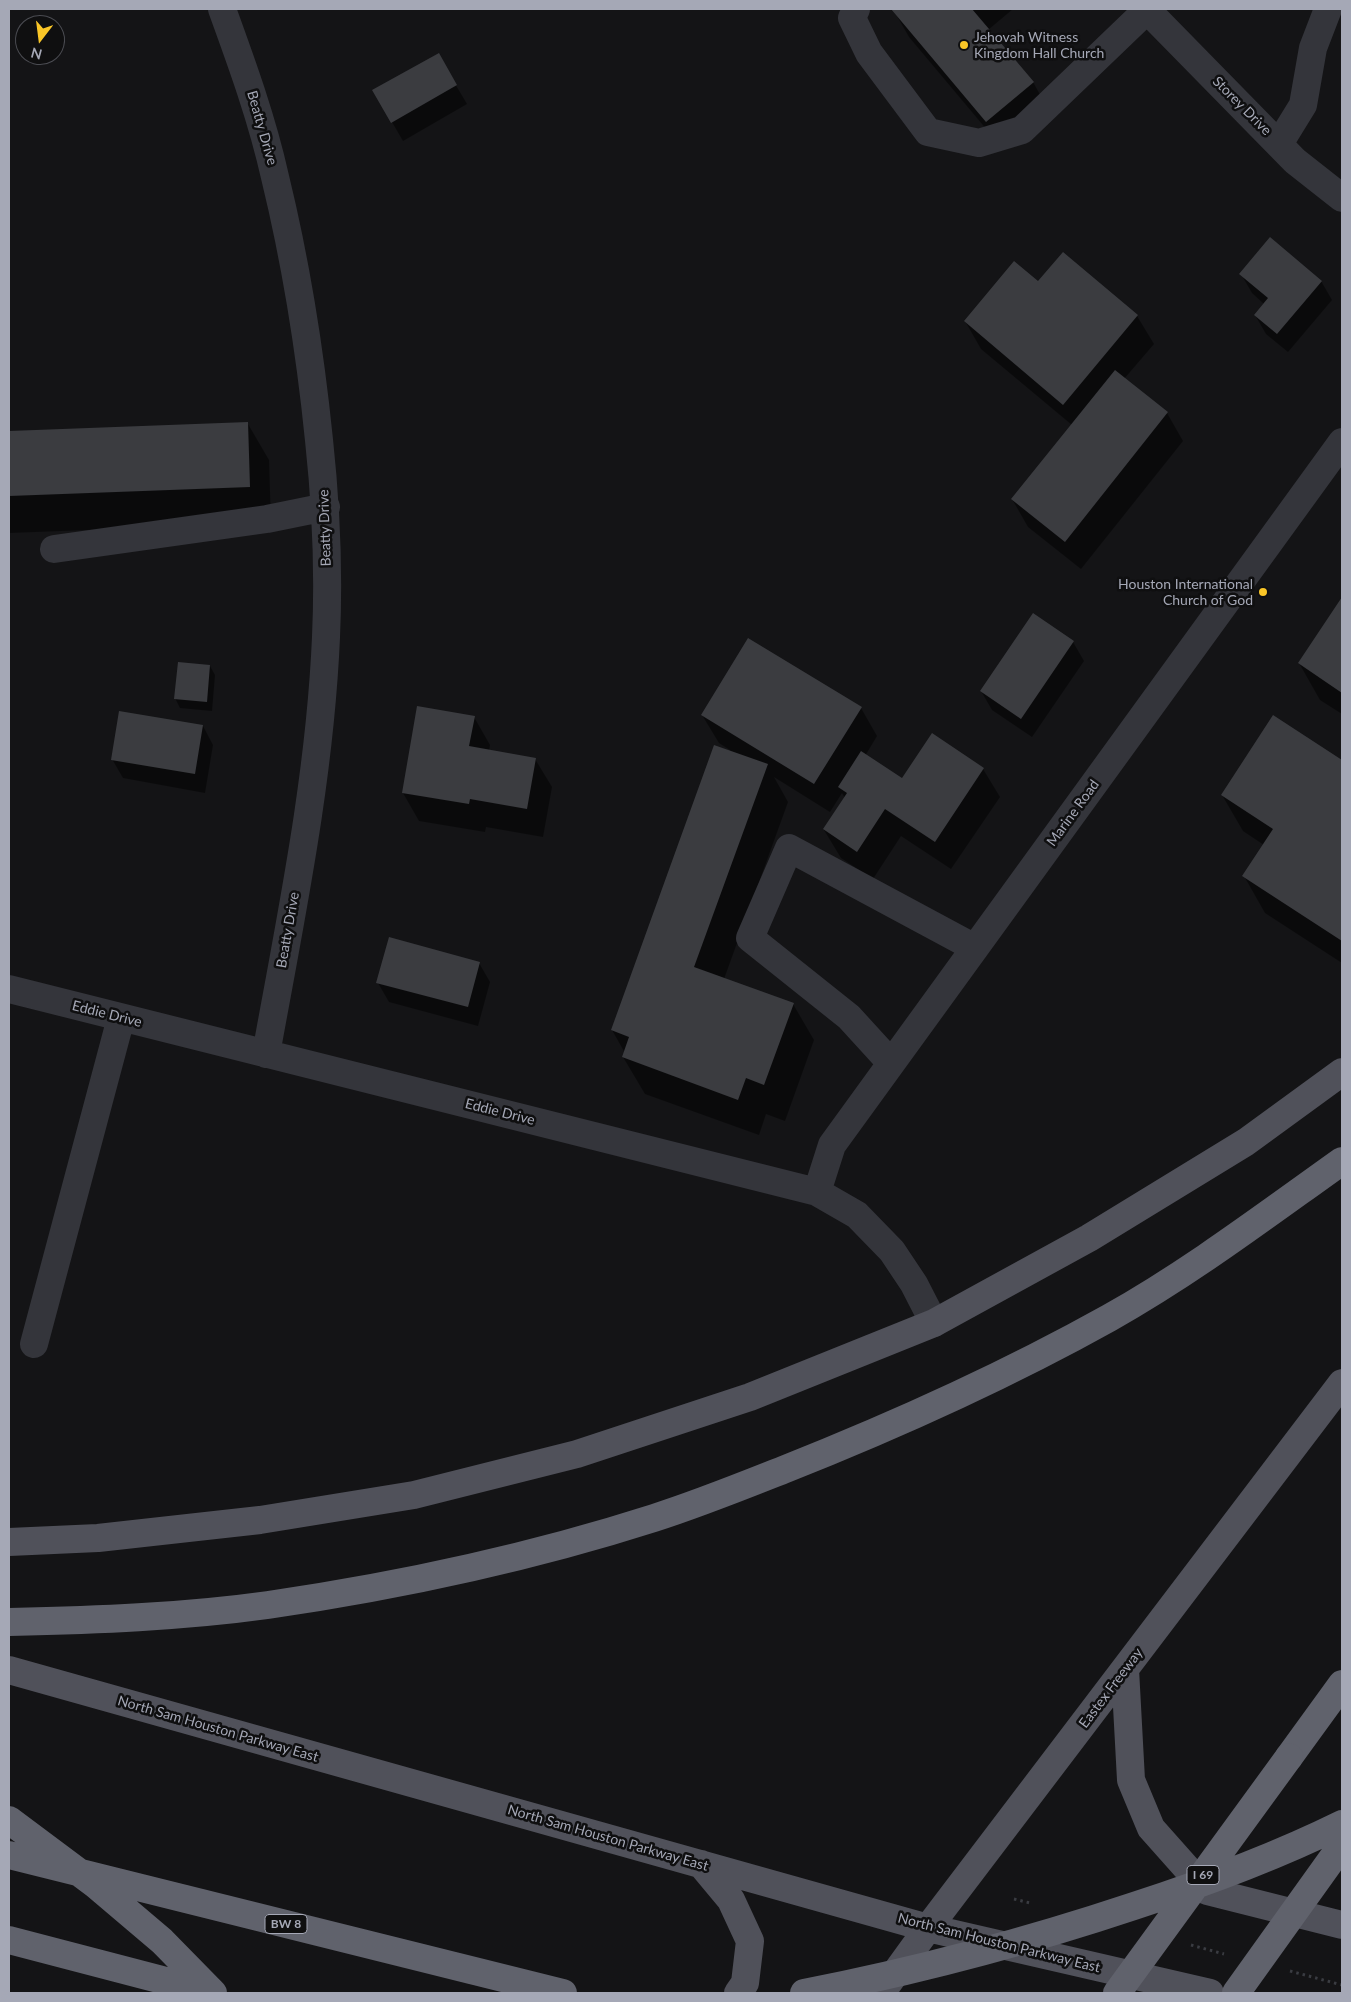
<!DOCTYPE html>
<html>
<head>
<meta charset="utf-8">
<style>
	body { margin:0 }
	#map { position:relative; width:1351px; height:2002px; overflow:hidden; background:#141416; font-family:Lato,sans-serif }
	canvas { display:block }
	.frame { position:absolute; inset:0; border:10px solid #a5a8b6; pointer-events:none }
	.north { position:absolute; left:15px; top:15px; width:50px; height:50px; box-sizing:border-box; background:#0f0f10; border:1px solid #4b4c52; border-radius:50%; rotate:195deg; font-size:14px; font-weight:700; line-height:20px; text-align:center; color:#a5a8b6 }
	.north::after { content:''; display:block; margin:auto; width:18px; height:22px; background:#fac627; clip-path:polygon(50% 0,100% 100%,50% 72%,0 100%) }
</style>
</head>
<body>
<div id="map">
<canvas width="1351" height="2002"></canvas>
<div class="frame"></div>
<div class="north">N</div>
</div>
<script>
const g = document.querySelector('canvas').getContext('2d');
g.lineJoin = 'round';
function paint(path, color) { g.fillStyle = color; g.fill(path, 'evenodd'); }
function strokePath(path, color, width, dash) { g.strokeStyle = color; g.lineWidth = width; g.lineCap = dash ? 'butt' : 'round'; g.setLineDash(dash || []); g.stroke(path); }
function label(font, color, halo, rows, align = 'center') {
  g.font = font + ' Lato,sans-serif'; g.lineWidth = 5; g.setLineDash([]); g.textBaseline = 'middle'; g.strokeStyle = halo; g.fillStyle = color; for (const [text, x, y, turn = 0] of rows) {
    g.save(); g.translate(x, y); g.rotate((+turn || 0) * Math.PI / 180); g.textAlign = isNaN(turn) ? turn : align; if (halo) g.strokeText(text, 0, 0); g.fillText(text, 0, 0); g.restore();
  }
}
paint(new Path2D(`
	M 893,9 L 1013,9 L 988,30 L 1033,82 L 1049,111 L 1003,149 L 909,37 Z
	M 438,55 L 467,104 L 403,141 L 374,91 Z
	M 1063,254 L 1137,316 L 1154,344 L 1124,379 L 1167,413 L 1183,441 L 1081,569 L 1028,527 L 1012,499 L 1072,425 L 981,349 L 965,321 L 1038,283 Z
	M 1241,274 L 1321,281 L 1332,300 L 1288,352 L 1266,334 L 1255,315 L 1264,304 L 1252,293 Z
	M 248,424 L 269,460 L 271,523 L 9,533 L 9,432 Z
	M 1342,599 L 1342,714 L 1320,700 L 1299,663 Z
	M 1073,642 L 1084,661 L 1032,737 L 992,710 L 981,691 Z
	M 210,666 L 215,675 L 212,711 L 180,708 L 175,698 Z
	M 861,708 L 877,736 L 865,756 L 902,780 L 983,769 L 1000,797 L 951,869 L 901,836 L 873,879 L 841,858 L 824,830 L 845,798 L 842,793 L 830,812 L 774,777 L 788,802 L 724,979 L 793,1004 L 814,1040 L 785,1121 L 766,1114 L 759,1135 L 645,1094 L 623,1057 L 625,1053 L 612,1030 L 730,750 L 719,743 L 702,715 Z
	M 1273,716 L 1342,761 L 1342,963 L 1265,913 L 1244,876 L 1264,845 L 1243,831 L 1222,795 Z
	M 474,717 L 490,745 L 489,751 L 535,759 L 552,787 L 543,837 L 486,827 L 485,832 L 419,821 L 403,793 Z
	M 203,726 L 213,745 L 205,793 L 123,778 L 112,759 Z
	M 479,963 L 490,982 L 478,1026 L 389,1002 L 378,983 Z`), '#0007');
paint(new Path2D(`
	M 891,9 L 972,9 L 1034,82 L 986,122 Z
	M 439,53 L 457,85 L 391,123 L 372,90 Z
	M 1270,237 L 1322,281 L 1277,334 L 1254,315 L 1268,298 L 1239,274 Z
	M 1063,252 L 1138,315 L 1063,405 L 964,321 L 1014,261 L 1038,281 Z
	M 1115,370 L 1168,412 L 1065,542 L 1011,499 Z
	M 248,422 L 250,487 L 9,496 L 9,431 Z
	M 1342,597 L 1342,693 L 1298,663 Z
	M 1033,613 L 1074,641 L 1021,719 L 980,691 Z
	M 748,638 L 862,707 L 814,784 L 701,715 Z
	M 178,662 L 210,665 L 207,702 L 174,699 Z
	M 417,706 L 475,716 L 469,746 L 536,758 L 527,809 L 470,799 L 469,804 L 402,793 Z
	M 119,711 L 203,725 L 195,774 L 111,760 Z
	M 1273,715 L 1342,760 L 1342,941 L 1242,876 L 1273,829 L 1221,795 Z
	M 932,733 L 984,768 L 935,842 L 885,809 L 857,852 L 823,829 L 847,793 L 838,787 L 861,751 L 902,778 Z
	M 714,745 L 768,764 L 694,967 L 794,1003 L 764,1085 L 746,1078 L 738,1100 L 622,1057 L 629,1037 L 611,1030 Z
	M 389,937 L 480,962 L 468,1007 L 376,983 Z`), '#3b3c40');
strokePath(new Path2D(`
	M 1014,1899 L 1030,1903
	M 1191,1945 L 1224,1954
	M 1290,1971 L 1342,1985`), '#3a3c42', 3, [2.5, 4]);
strokePath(new Path2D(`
	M 222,9 C 242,64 262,119 275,177 C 296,263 310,351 319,440 C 326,505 329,571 326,637 C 320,778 291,916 266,1054
	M 856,9 L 852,18 L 869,53 L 928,132 L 979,143 L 1022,130 L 1147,10
	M 1146,9 L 1295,161 L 1342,198
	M 1279,144 L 1303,105 L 1313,48 L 1328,9
	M 54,549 L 267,519 L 326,507
	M 9,989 L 817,1192 L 857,1215 L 892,1251 L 914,1284 L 934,1323
	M 891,1063 L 849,1017 L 750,938 L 789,848 L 975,948
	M 817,1192 L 832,1145 L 1342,442
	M 34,1344 L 121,1018`), '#34353b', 28);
strokePath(new Path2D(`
	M 9,1542 L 98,1538 L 260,1520 L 414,1495 L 577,1454 L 750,1397 L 934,1323 L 1089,1238 L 1246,1142 L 1342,1072
	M 1125,1669 L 1131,1780 L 1151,1828 L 1207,1891 L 1342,1925
	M 9,1670 L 928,1928 L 1210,1993
	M 701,1864 L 731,1900 L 750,1941 L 745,1983 L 738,1993
	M 881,1993 L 928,1928 L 1342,1383`), '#50515a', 28);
strokePath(new Path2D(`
	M 9,1622 C 95,1620 182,1617 268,1605 C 398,1586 529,1558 654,1518 C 698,1504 740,1487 783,1470 C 894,1426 1005,1376 1109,1318 C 1191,1272 1266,1215 1342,1161
	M 1289,1757 L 1342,1684
	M 9,1820 L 96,1885 L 162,1941 L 213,1993
	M 9,1855 L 563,1993
	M 9,1940 L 212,1993`), '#60626c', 28);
strokePath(new Path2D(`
	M 804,1993 C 916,1971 1026,1942 1134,1906 C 1205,1883 1275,1857 1342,1824
	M 1117,1993 L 1289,1757
	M 1236,1993 L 1342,1845`), '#60626c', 28);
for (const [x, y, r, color] of [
	[964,45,5,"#fac627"],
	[1263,592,5,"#fac627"]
]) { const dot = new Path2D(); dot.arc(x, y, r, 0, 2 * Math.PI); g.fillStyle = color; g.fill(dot); strokePath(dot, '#0f0f10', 2); }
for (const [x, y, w] of [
	[1203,1875,32],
	[286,1924,42]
]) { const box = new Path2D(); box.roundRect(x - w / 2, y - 9.5, w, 19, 4); g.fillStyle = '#0f0f10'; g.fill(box); strokePath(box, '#a5a8b6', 1); }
label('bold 12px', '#a5a8b6', null, [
	["I 69",1203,1875],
	["BW 8",286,1924]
]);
label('14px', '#a5a8b6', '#0f0f10', [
	["Jehovah Witness",974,37],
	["Kingdom Hall Church",974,53],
	["Houston International",1253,584,"right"],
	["Church of God",1253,600,"right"]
], 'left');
label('14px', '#a5a8b6', '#0f0f10', [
	["Storey Drive",1242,106,45],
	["Beatty Drive",262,128,74],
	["Beatty Drive",325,528,-92],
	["Marine Road",1073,813,-54],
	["Beatty Drive",288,930,-80],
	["Eddie Drive",107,1014,14],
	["Eddie Drive",500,1112,14],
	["Eastex Freeway",1111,1688,-53],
	["North Sam Houston Parkway East",218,1729,16],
	["North Sam Houston Parkway East",608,1838,16],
	["North Sam Houston Parkway East",999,1943,14]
]);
</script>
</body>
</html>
